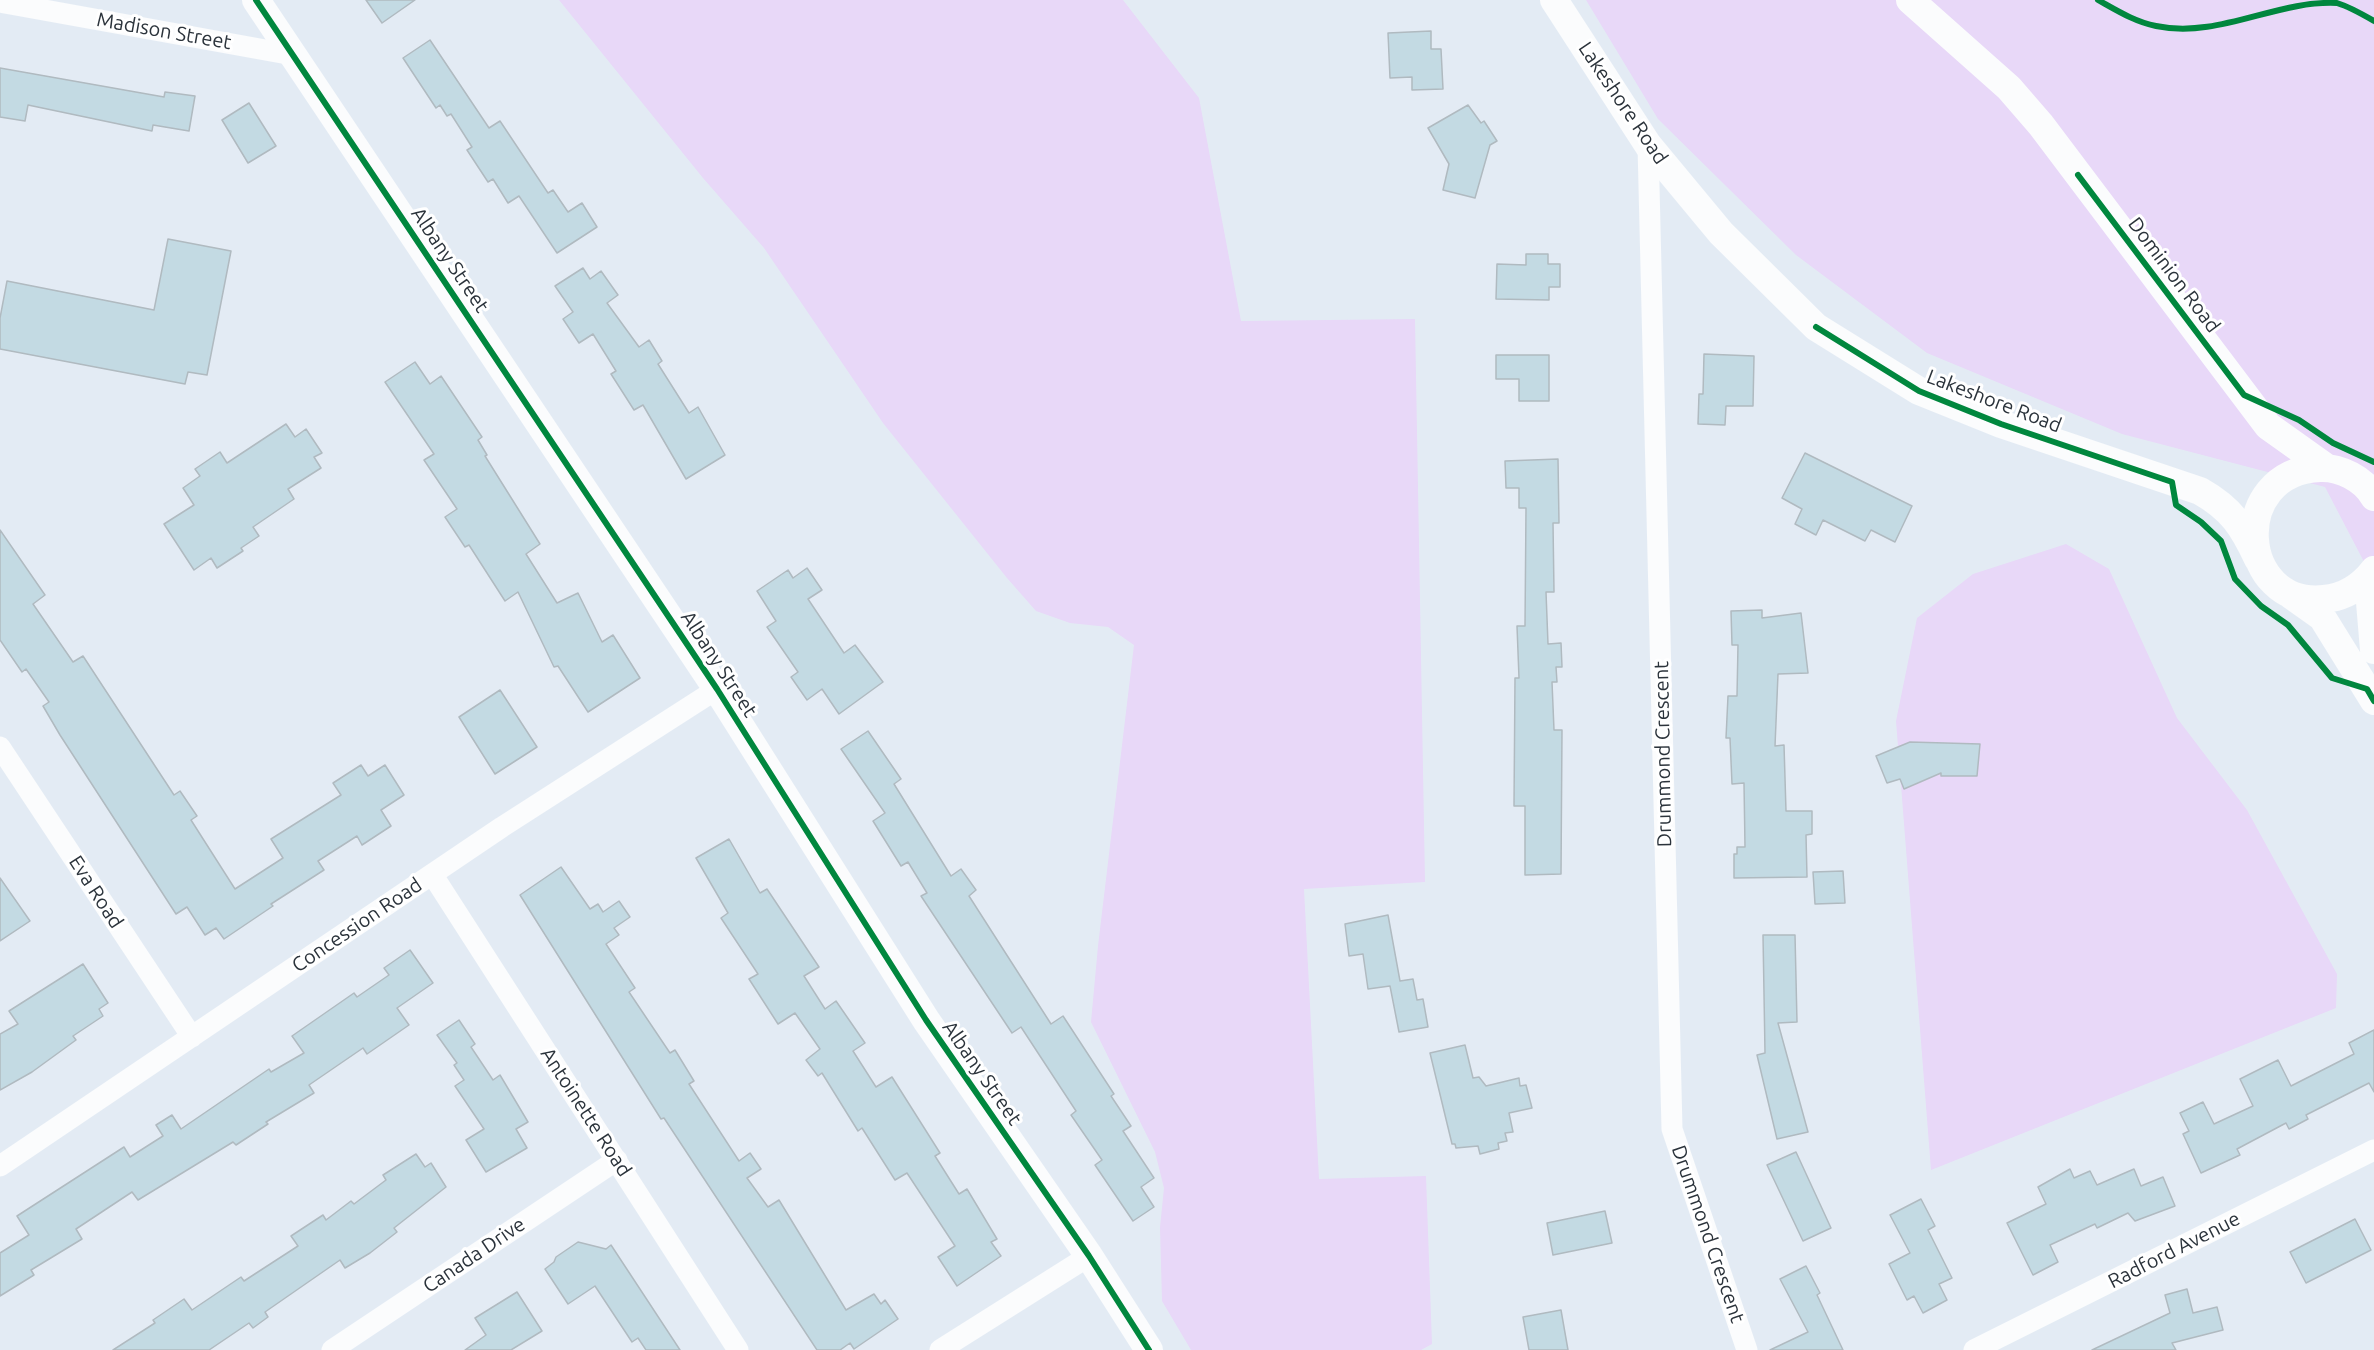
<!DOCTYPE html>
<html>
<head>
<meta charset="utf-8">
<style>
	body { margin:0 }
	canvas { display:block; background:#e3ebf4 }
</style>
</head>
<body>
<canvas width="2374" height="1350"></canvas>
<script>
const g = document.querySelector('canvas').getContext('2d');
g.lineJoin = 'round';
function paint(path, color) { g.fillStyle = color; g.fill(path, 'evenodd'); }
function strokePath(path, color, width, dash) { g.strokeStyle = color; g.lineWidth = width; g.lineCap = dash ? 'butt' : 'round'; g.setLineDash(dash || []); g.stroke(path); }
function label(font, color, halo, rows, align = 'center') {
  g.font = font + ' Ubuntu,sans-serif'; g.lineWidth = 6; g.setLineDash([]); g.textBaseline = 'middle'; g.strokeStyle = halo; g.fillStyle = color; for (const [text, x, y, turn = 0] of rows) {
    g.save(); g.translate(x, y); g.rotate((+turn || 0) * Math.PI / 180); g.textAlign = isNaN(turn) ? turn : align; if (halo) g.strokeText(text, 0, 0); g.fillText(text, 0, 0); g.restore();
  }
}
paint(new Path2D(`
	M 559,0 L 1123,0 L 1199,98 L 1241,321 L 1415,319 L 1425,882 L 1304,889 L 1319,1179 L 1426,1176 L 1432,1344 L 1421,1350 L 1191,1350 L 1162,1301 L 1160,1227 L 1164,1188 L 1155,1152 L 1091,1022 L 1098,946 L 1134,645 L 1108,627 L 1070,623 L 1036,611 L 1007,578 L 883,423 L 764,248 L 703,178 Z
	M 1586,0 L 2374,0 L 2374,581 L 2325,487 L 2122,434 L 1927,353 L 1796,255 L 1658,119 Z
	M 2066,544 L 2109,569 L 2177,718 L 2247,810 L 2337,974 L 2336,1008 L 1931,1170 L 1896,721 L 1917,618 L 1973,574 Z`), '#e8d8f8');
const building = new Path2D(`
	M 366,0 L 415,0 L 382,23 Z
	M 1431,31 L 1431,49 L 1441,49 L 1443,89 L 1412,90 L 1412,77 L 1390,78 L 1388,33 Z
	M 430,40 L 489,128 L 500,121 L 548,193 L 553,190 L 568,212 L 582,203 L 597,227 L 557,253 L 519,196 L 508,203 L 493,179 L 488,182 L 467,150 L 472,147 L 451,114 L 447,116 L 440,105 L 436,108 L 403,58 Z
	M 0,68 L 164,97 L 165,92 L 195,96 L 189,131 L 153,125 L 152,131 L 28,105 L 25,121 L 0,117 Z
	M 249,103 L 276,146 L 248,163 L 222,120 Z
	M 1468,105 L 1481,123 L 1484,121 L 1497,141 L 1490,145 L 1475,198 L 1443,190 L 1449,164 L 1428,128 Z
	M 168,239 L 231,251 L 207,375 L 188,372 L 185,384 L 0,349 L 0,318 L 7,281 L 154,310 Z
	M 1526,254 L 1548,254 L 1548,264 L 1560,264 L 1560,287 L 1549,287 L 1549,300 L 1496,299 L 1497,264 L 1526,265 Z
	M 583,268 L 590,279 L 601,271 L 618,295 L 607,303 L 639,347 L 649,340 L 662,361 L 658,364 L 689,413 L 698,407 L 725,455 L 686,479 L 643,405 L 634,410 L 611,374 L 616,371 L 593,334 L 579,343 L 563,319 L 573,312 L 555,286 Z
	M 1704,354 L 1754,356 L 1753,406 L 1726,406 L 1725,425 L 1698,424 L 1699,394 L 1703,394 Z
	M 1496,355 L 1549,355 L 1549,401 L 1519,401 L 1519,379 L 1496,379 Z
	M 415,362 L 430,384 L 441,376 L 482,437 L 478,440 L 487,455 L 485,456 L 540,544 L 526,554 L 557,603 L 578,593 L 602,642 L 613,635 L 640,678 L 588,712 L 558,666 L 554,667 L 518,592 L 505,601 L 469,545 L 465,547 L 445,517 L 457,509 L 424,460 L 434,454 L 385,382 Z
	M 286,424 L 295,437 L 306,429 L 322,453 L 314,457 L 321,468 L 288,489 L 294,499 L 253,527 L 259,536 L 241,548 L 243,551 L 217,568 L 211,558 L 194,570 L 164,524 L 194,505 L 183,488 L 200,476 L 195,469 L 220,452 L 227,463 Z
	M 1805,453 L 1912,506 L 1895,542 L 1871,530 L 1865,541 L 1823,520 L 1816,535 L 1795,524 L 1802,509 L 1782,498 Z
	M 1558,459 L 1559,523 L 1553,523 L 1554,592 L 1546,592 L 1548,644 L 1561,643 L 1562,667 L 1556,667 L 1557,682 L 1552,682 L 1554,730 L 1562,730 L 1561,874 L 1525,875 L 1525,806 L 1514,806 L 1515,678 L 1519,678 L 1517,626 L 1525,626 L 1526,508 L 1519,508 L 1519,488 L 1506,488 L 1505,461 Z
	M 0,530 L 45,595 L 33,604 L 73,662 L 83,656 L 174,795 L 180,791 L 197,816 L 191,820 L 235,889 L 283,858 L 271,839 L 341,795 L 333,783 L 361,765 L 368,776 L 385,765 L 404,795 L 381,810 L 391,826 L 362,845 L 357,836 L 318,861 L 324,870 L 271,904 L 273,906 L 224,939 L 216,928 L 205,935 L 187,907 L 176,914 L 60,735 L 43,706 L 49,702 L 26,669 L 22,672 L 0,640 Z
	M 807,568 L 822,590 L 808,599 L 844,653 L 855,645 L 883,682 L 839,714 L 822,689 L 807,700 L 791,677 L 798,672 L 767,627 L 776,621 L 757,591 L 788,570 L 793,578 Z
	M 1762,610 L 1762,618 L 1801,613 L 1808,673 L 1778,674 L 1775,746 L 1784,745 L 1786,811 L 1812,811 L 1812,834 L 1806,835 L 1807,877 L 1734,878 L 1734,854 L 1737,854 L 1737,847 L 1745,847 L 1744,783 L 1732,784 L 1730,738 L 1726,738 L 1728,696 L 1737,696 L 1738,645 L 1732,645 L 1731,611 Z
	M 500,690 L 537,747 L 495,774 L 459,717 Z
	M 868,731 L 901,779 L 894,784 L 951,876 L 961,869 L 976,890 L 969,896 L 1051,1024 L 1063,1016 L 1114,1094 L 1111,1096 L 1131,1126 L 1123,1131 L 1154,1178 L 1141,1187 L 1154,1207 L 1133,1221 L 1095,1165 L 1102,1160 L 1071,1115 L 1076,1111 L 1021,1027 L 1012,1033 L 921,896 L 927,893 L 908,862 L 901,866 L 873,821 L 885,813 L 841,749 Z
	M 1910,742 L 1980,744 L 1977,776 L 1941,776 L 1941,773 L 1904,789 L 1900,779 L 1887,783 L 1876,756 Z
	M 729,839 L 760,893 L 767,889 L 819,967 L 804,976 L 825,1009 L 836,1001 L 865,1043 L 853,1051 L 876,1087 L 892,1077 L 940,1153 L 935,1156 L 959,1194 L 967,1189 L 997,1239 L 991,1242 L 1001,1256 L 957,1286 L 938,1257 L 955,1246 L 907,1173 L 895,1180 L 862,1128 L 858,1131 L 822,1073 L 818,1076 L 806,1060 L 820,1049 L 795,1013 L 778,1024 L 749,979 L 758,974 L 721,918 L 728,913 L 696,858 Z
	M 561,867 L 590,909 L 598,904 L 603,912 L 619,901 L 630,917 L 614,928 L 619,935 L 606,944 L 635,988 L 629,992 L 670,1053 L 675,1050 L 694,1081 L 689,1084 L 739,1161 L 750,1153 L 761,1169 L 747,1178 L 768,1207 L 779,1200 L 846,1310 L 874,1294 L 881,1304 L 885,1300 L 898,1319 L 854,1349 L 850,1343 L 840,1350 L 817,1350 L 664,1118 L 661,1119 L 520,895 Z
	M 1843,871 L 1845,903 L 1815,904 L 1813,872 Z
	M 0,878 L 30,921 L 0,941 Z
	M 1388,915 L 1400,981 L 1413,979 L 1417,1000 L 1423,999 L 1428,1027 L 1399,1032 L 1390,986 L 1368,989 L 1363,954 L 1349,956 L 1345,924 Z
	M 1763,935 L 1795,935 L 1797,1022 L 1778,1023 L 1808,1132 L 1777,1139 L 1757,1055 L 1765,1053 Z
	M 410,950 L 433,983 L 397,1008 L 409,1025 L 367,1054 L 363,1048 L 309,1085 L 314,1093 L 266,1122 L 268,1124 L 236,1145 L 233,1142 L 138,1200 L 132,1192 L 76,1229 L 82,1239 L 31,1270 L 34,1275 L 0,1296 L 0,1253 L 29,1235 L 17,1216 L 124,1147 L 130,1157 L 163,1136 L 156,1125 L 172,1115 L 181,1129 L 269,1069 L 271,1072 L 304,1053 L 292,1036 L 354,993 L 357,997 L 389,975 L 384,968 Z
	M 83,964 L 108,1003 L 99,1009 L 103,1016 L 73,1036 L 76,1040 L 32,1072 L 0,1090 L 0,1034 L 18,1024 L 9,1011 Z
	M 459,1020 L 475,1044 L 471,1047 L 493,1080 L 500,1075 L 528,1122 L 516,1129 L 527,1148 L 486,1172 L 466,1140 L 484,1129 L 455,1086 L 464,1080 L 454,1065 L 457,1063 L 437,1035 Z
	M 2374,1030 L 2374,1092 L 2369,1083 L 2306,1115 L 2308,1119 L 2289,1129 L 2286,1123 L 2237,1149 L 2240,1155 L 2201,1173 L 2183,1134 L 2189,1131 L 2180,1113 L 2203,1102 L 2214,1124 L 2253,1106 L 2240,1079 L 2278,1060 L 2291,1086 L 2354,1054 L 2349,1043 Z
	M 1465,1045 L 1473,1078 L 1479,1077 L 1486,1086 L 1519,1078 L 1520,1086 L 1526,1085 L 1532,1108 L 1509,1113 L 1513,1132 L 1505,1133 L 1507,1141 L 1498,1143 L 1499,1149 L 1480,1154 L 1478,1146 L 1456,1148 L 1455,1144 L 1452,1144 L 1430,1053 Z
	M 1796,1152 L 1831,1228 L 1803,1241 L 1767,1165 Z
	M 416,1154 L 425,1167 L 431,1163 L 446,1187 L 394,1228 L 397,1232 L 370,1253 L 345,1268 L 340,1260 L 265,1312 L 268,1317 L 253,1328 L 249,1323 L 209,1350 L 113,1350 L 155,1323 L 153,1320 L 184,1299 L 192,1310 L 241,1277 L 244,1281 L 298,1246 L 291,1236 L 323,1215 L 326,1220 L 351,1201 L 354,1204 L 386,1180 L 383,1175 Z
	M 2070,1169 L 2074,1178 L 2090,1171 L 2097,1185 L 2134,1169 L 2141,1186 L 2163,1177 L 2175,1206 L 2135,1221 L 2128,1213 L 2097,1228 L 2095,1224 L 2050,1245 L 2058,1262 L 2033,1275 L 2007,1223 L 2046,1204 L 2038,1187 Z
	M 1921,1199 L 1935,1226 L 1928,1230 L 1952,1278 L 1939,1284 L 1947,1300 L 1923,1313 L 1914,1296 L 1907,1300 L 1889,1264 L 1910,1253 L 1890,1215 Z
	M 1605,1211 L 1612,1243 L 1553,1255 L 1547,1223 Z
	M 2355,1219 L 2371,1250 L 2306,1283 L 2290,1252 Z
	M 578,1242 L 606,1249 L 611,1245 L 680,1350 L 646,1350 L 638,1338 L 632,1342 L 595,1286 L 568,1304 L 545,1269 L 554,1262 L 556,1257 Z
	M 1806,1266 L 1820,1293 L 1817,1295 L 1843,1350 L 1770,1350 L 1808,1332 L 1780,1279 Z
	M 2187,1289 L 2193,1313 L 2217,1307 L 2223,1330 L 2172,1343 L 2176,1350 L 2092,1350 L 2170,1313 L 2165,1295 Z
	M 517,1292 L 542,1331 L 511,1350 L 465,1350 L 486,1335 L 475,1318 Z
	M 1561,1310 L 1568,1350 L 1529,1350 L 1523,1317 Z`);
paint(building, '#c3dae3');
strokePath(building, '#b0bac0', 1.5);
strokePath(new Path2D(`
	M 0,2 L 293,55
	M 1648,145 L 1672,1129 L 1747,1350
	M 0,747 L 192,1037
	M 432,874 L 738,1350
	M 0,1166 L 502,827 L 717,689
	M 332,1350 L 617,1160
	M 940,1350 L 1089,1256
	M 1974,1350 L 2374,1150`), '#fbfcfd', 21);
strokePath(new Path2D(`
	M 256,0 L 717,689 L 926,1020 L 1089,1256 L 1149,1350
	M 1554,0 L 1648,145 L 1721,233 L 1816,327 L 1919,391 L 2001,424 L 2200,491 C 2232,509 2243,527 2258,559
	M 1910,0 L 2009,88 L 2041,125 L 2268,426 L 2327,468
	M 2374,497 C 2364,479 2340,467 2320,468 C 2227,472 2238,608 2324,599 C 2345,597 2361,587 2374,570
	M 2368,578 L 2374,650
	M 2291,595 L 2322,617 L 2374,701`), '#fbfcfd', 28);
strokePath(new Path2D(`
	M 256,0 L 717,689 L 926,1020 L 1089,1256 L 1149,1350
	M 2098,0 C 2116,10 2135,22 2156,26 C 2219,39 2276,0 2337,3 C 2350,7 2362,14 2374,21
	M 2078,175 L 2244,395 L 2299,420 L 2333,443 L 2374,462
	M 1816,327 L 1919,391 L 2001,424 L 2172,482 L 2176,505 L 2201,522 L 2221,541 L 2235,579 L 2261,606 L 2288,625 L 2332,678 L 2367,689 L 2374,701`), '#00873e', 6);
label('20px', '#2b333b', '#fff', [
	["Madison Street",164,31,10],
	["Lakeshore Road",1623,103,56],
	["Albany Street",450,260,56],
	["Dominion Road",2174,275,53],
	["Lakeshore Road",1994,401,21],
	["Albany Street",719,664,57],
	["Drummond Crescent",1663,754,-91],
	["Eva Road",96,892,57],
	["Concession Road",357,925,-34],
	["Albany Street",982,1073,55],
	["Antoinette Road",586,1112,57],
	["Drummond Crescent",1708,1234,71],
	["Radford Avenue",2174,1250,-27],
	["Canada Drive",474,1255,-34]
]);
</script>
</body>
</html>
